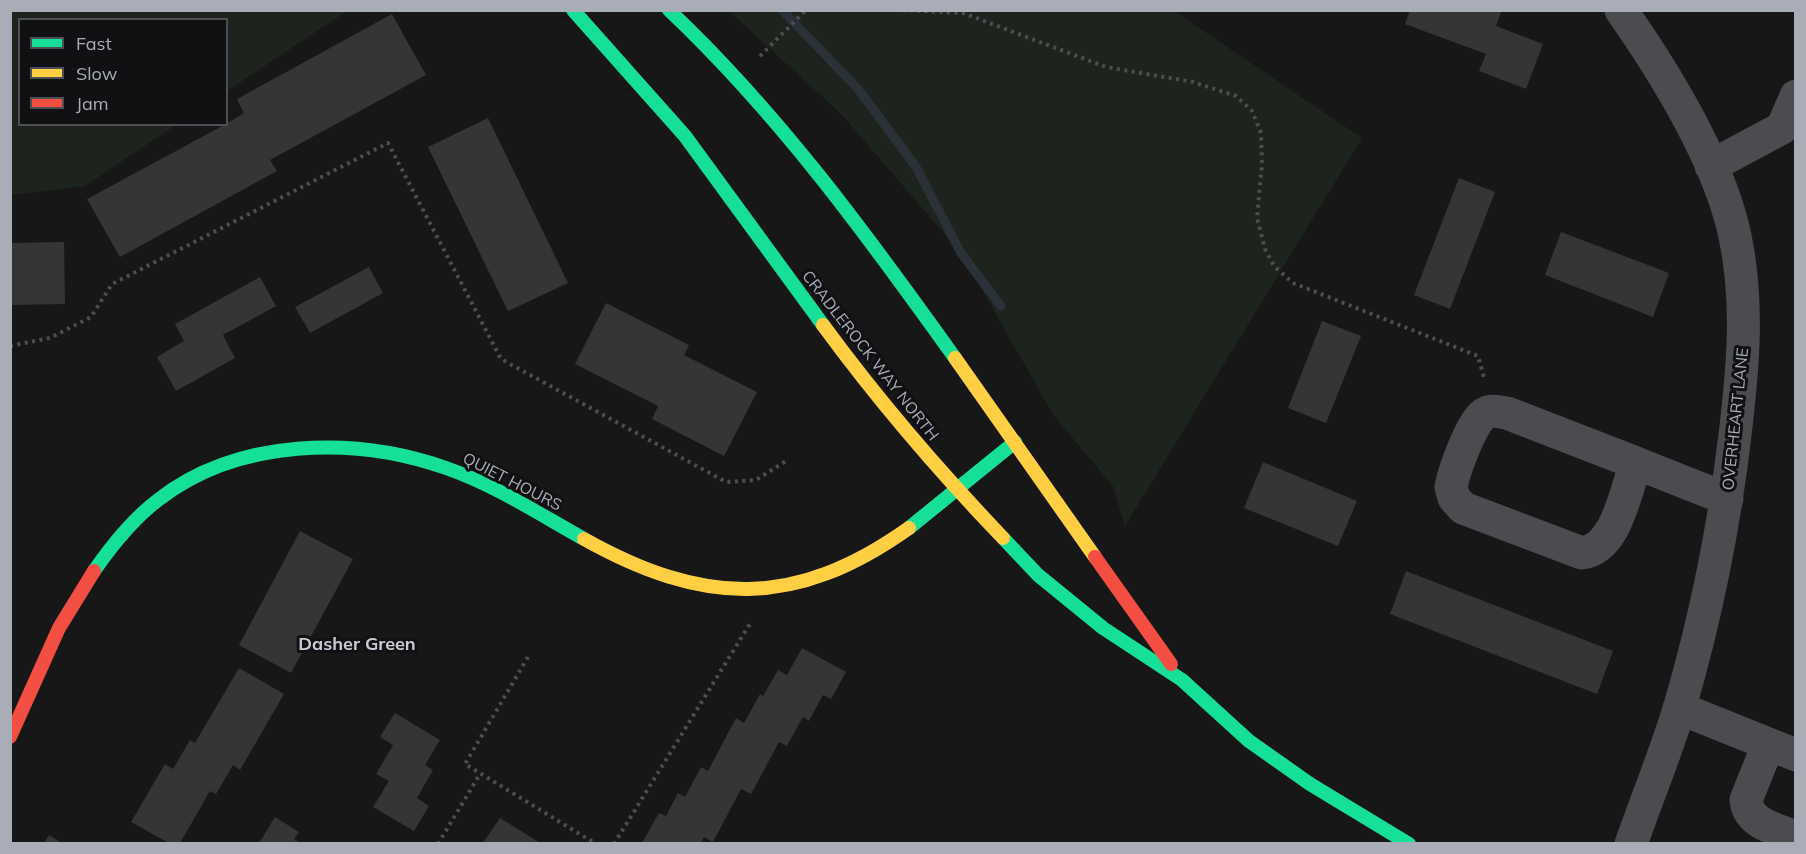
<!DOCTYPE html>
<html>
<head>
<meta charset="utf-8">
<style>
	body { margin:0 }
	#map { position:relative; width:1806px; height:854px; overflow:hidden; background:#171717; font-family:Mulish,sans-serif }
	canvas { display:block }
	.frame { position:absolute; inset:0; border:12px solid #a8adb8; pointer-events:none }
	.legend { position:absolute; left:18px; top:18px; width:210px; height:108px; box-sizing:border-box; background:#111113; border:2px solid #4d4f55; margin:0; padding:8px 10px; list-style:none; font-size:18px; color:#a8adb8 }
	.legend li { display:flex; align-items:center; gap:12px; height:30px }
	.legend b { width:30px; border:2px solid #4d4f55 }
</style>
</head>
<body>
<div id="map">
<canvas width="1806" height="854"></canvas>
<div class="frame"></div>
<ul class="legend">
<li><b style="height:8px;background:#16e098"></b>Fast</li>
<li><b style="height:8px;background:#ffcf43"></b>Slow</li>
<li><b style="height:8px;background:#f24e42"></b>Jam</li>
</ul>
</div>
<script>
const g = document.querySelector('canvas').getContext('2d');
g.lineJoin = 'round';
function paint(path, color) { g.fillStyle = color; g.fill(path, 'evenodd'); }
function strokePath(path, color, width, dash) { g.strokeStyle = color; g.lineWidth = width; g.lineCap = dash ? 'butt' : 'round'; g.setLineDash(dash || []); g.stroke(path); }
function label(font, color, halo, rows, align = 'center') {
  g.font = font + ' Mulish,sans-serif'; g.lineWidth = 6; g.setLineDash([]); g.textBaseline = 'middle'; g.strokeStyle = halo; g.fillStyle = color; for (const [text, x, y, turn = 0] of rows) {
    g.save(); g.translate(x, y); g.rotate((+turn || 0) * Math.PI / 180); g.textAlign = isNaN(turn) ? turn : align; if (halo) g.strokeText(text, 0, 0); g.fillText(text, 0, 0); g.restore();
  }
}
paint(new Path2D(`
	M 10,11 L 11,10 L 347,11 L 227,91 L 226,20 L 20,20 L 20,124 L 176,125 L 85,186 L 11,195 Z
	M 729,11 L 1174,11 L 1362,138 L 1125,526 L 1113,486 L 1054,416 L 961,253 L 841,114 Z`), '#1d241e');
strokePath(new Path2D(`
	M 782,10 L 859,90 L 916,167 L 961,253 L 1001,306`), '#2a3239', 9);
paint(new Path2D(`
	M 1410,10 L 1502,10 L 1496,26 L 1543,44 L 1526,89 L 1479,71 L 1486,54 L 1405,24 Z
	M 392,14 L 426,75 L 270,160 L 277,171 L 120,257 L 87,199 L 226,124 L 244,113 L 237,99 Z
	M 488,118 L 568,283 L 508,311 L 428,147 Z
	M 1459,178 L 1495,192 L 1450,309 L 1414,295 Z
	M 1561,232 L 1669,273 L 1653,317 L 1545,275 Z
	M 64,242 L 65,304 L 10,305 L 10,243 Z
	M 369,267 L 383,293 L 310,333 L 295,307 Z
	M 260,277 L 276,306 L 223,335 L 235,358 L 176,391 L 157,357 L 184,341 L 175,324 Z
	M 606,303 L 689,345 L 684,355 L 757,392 L 724,456 L 652,419 L 658,406 L 575,364 Z
	M 1322,321 L 1361,336 L 1326,423 L 1288,408 Z
	M 1263,462 L 1357,501 L 1338,546 L 1244,508 Z
	M 300,531 L 353,559 L 291,673 L 239,645 Z
	M 1406,571 L 1613,651 L 1597,694 L 1390,614 Z
	M 802,648 L 846,672 L 831,699 L 823,695 L 809,721 L 803,717 L 787,746 L 779,742 L 751,794 L 741,789 L 713,842 L 704,837 L 701,843 L 642,843 L 659,813 L 666,816 L 678,793 L 685,797 L 701,767 L 708,771 L 736,718 L 744,723 L 760,694 L 763,696 L 778,670 L 787,675 Z
	M 239,668 L 284,694 L 240,770 L 233,765 L 216,794 L 210,791 L 180,843 L 169,843 L 131,822 L 165,764 L 173,769 L 190,740 L 195,743 Z
	M 395,713 L 440,740 L 425,765 L 433,770 L 417,798 L 429,806 L 414,831 L 373,807 L 389,781 L 376,774 L 393,745 L 380,737 Z
	M 275,817 L 299,832 L 294,839 L 301,843 L 259,843 Z
	M 500,818 L 526,834 L 540,843 L 483,843 Z
	M 49,835 L 62,843 L 44,843 Z`), '#353536');
strokePath(new Path2D(`
	M 902,10 L 963,13 L 1106,67 L 1193,82 L 1236,96 L 1252,111 L 1261,133 L 1262,164 L 1257,218 L 1265,249 L 1274,266 L 1293,283 L 1478,356 L 1485,381
	M 760,56 L 806,10
	M 10,346 L 50,338 L 91,317 L 112,284 L 388,143 L 501,359 L 726,482 L 756,480 L 786,461
	M 528,657 L 465,764 L 596,844
	M 438,844 L 480,774
	M 614,844 L 751,622`), '#4d4e52', 4, [3, 4.5]);
strokePath(new Path2D(`
	M 1621,10 C 1665,73 1719,161 1735,236 C 1749,303 1743,368 1735,435 C 1724,528 1706,617 1680,706 C 1666,753 1647,798 1631,844
	M 1711,166 L 1782,128 L 1796,96
	M 1636,463 L 1507,413 C 1499,412 1491,409 1484,414 C 1471,423 1454,471 1451,487 L 1454,498 L 1463,508 L 1582,553 C 1617,548 1625,492 1636,463 L 1727,499
	M 1679,708 L 1796,755
	M 1768,745 L 1746,800 C 1748,824 1776,829 1796,837`), '#4b4c50', 33);
strokePath(new Path2D(`
	M 573,10 L 685,136 L 823,325
	M 669,10 C 779,114 867,235 955,358
	M 909,528 L 1015,442
	M 1003,538 L 1038,575 L 1103,628 L 1182,680 L 1249,741 L 1310,784 L 1409,844
	M 94,571 C 112,545 133,519 158,500 C 237,438 355,436 446,468 C 495,485 539,514 584,539`), '#16e098', 14);
strokePath(new Path2D(`
	M 823,325 C 878,400 938,470 1003,538
	M 955,358 L 1095,557
	M 584,539 C 704,606 795,609 909,528`), '#ffcf43', 14);
strokePath(new Path2D(`
	M 1095,557 L 1171,664
	M 10,737 L 59,628 L 94,571`), '#f24e42', 14);
label('16px', '#a8adb8', '#111113', [
	["CRADLEROCK WAY NORTH",870,356,52],
	["OVERHEART LANE",1736,419,-84],
	["QUIET HOURS",512,482,27]
]);
label('bold 18px', '#c9ccd4', '#111113', [
	["Dasher Green",357,645]
]);
</script>
</body>
</html>
